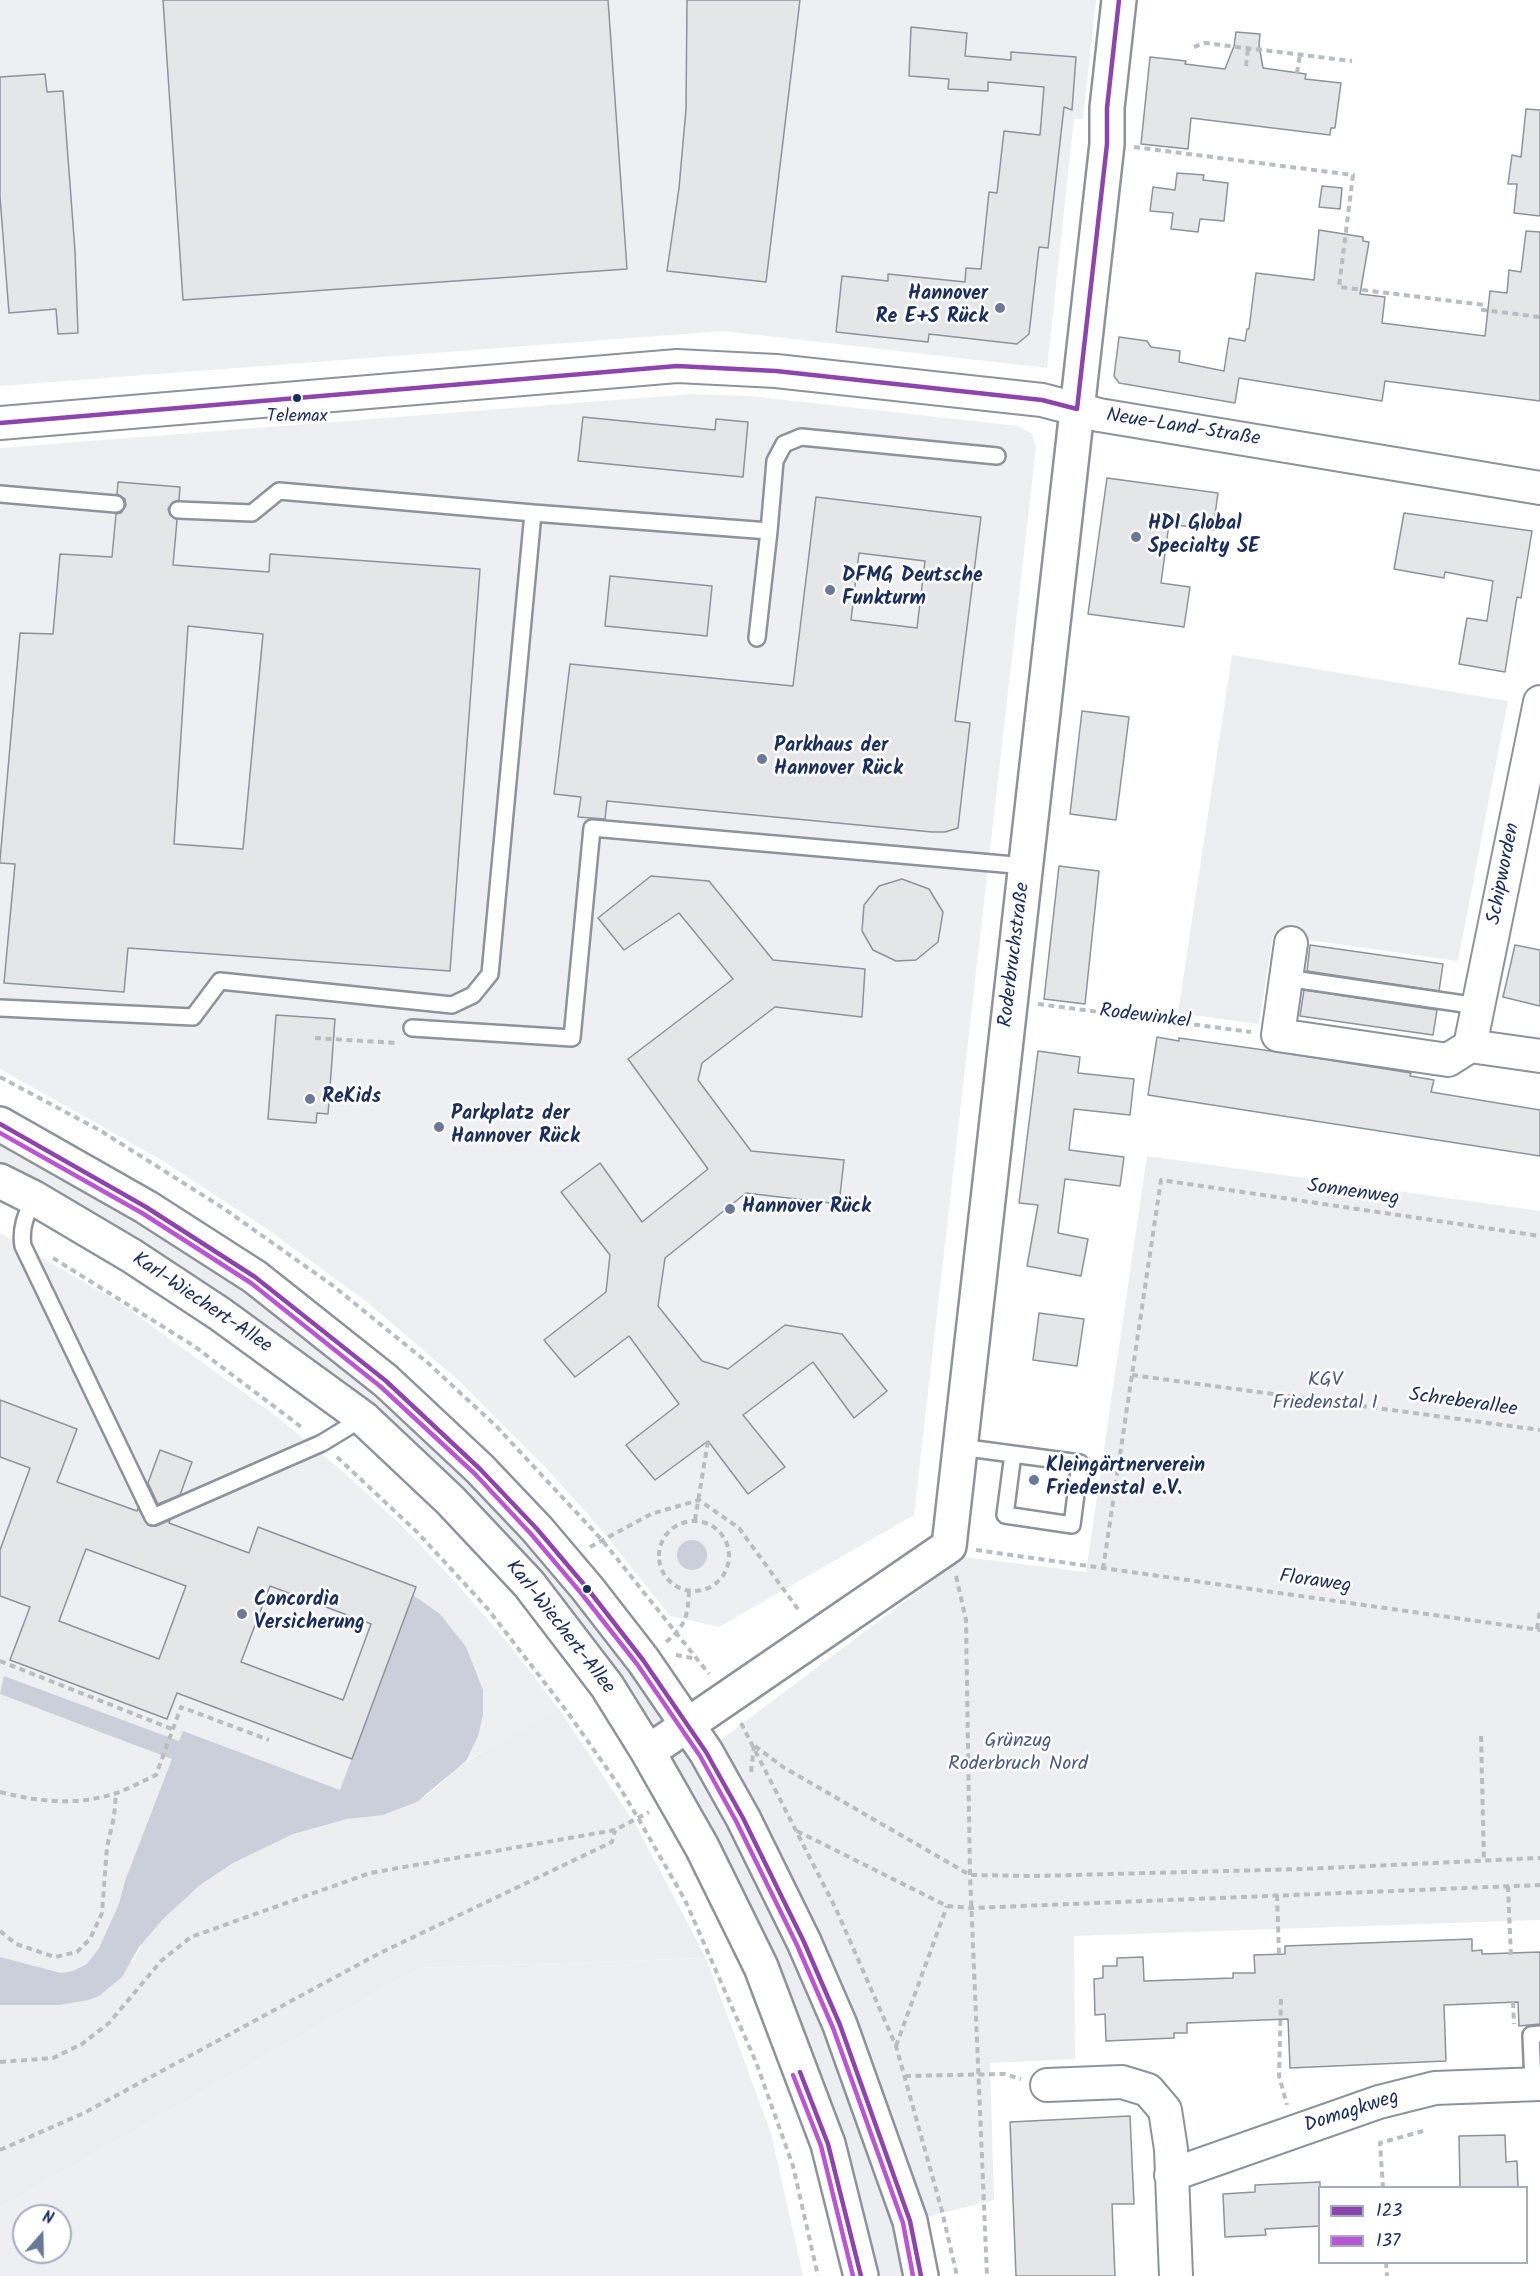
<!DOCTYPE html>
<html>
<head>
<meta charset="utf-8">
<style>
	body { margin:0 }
	#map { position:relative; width:1540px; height:2276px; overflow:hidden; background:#fff; font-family:Kalam,sans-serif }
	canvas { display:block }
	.legend { position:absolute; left:1318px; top:2186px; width:210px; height:78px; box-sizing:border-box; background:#fff; border:2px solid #a4acbf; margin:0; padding:8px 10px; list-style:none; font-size:18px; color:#1b2f5e }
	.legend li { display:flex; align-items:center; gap:12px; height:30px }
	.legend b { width:30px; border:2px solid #a4acbf }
	.north { position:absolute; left:12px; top:2204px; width:60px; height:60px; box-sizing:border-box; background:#fff; border:2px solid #a4acbf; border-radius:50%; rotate:20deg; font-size:16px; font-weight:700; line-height:24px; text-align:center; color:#1b2f5e }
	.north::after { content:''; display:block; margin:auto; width:21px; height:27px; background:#6b7896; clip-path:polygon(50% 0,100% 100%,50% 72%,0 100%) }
</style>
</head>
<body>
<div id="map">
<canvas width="1540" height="2276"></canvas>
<ul class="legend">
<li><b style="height:8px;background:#8e44ad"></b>123</li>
<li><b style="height:8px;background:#ba55d3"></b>137</li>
</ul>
<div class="north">N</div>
</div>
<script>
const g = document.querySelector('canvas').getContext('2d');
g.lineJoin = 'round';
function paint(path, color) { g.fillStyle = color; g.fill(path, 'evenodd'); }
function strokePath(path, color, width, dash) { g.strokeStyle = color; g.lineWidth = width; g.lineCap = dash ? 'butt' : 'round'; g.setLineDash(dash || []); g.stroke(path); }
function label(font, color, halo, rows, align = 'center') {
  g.font = font + ' Kalam,sans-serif'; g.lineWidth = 5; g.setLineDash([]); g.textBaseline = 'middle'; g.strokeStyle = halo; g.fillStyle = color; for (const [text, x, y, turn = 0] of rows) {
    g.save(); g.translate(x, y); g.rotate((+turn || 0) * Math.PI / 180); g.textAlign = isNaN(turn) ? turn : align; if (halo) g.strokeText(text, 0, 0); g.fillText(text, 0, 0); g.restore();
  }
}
paint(new Path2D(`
	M 0,0 L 1096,0 L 1083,119 L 1074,119 L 1047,368 L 723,331 L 0,386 Z
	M 692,394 L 749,396 L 1018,426 L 1032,434 L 1036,447 L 914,1515 L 719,1627 L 670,1616 L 599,1527 L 547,1469 L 458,1380 L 367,1302 L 267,1229 L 163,1161 L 0,1069 L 0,448 Z
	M 0,1233 L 120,1303 L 275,1415 L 348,1476 L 405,1529 L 457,1584 L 509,1644 L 559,1709 L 466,1761 L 449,1776 L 139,1947 L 0,2005 Z
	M 706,1958 L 771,2133 L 803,2276 L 0,2276 L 0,2208 L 420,1968 ZM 24,2216 L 60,2216 L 60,2252 L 24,2252 Z`), '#edeff3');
paint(new Path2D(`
	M 1232,655 L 1508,701 L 1458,961 L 1273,935 L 1259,1024 L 1178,1013 Z
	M 0,1124 L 146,1207 L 480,1469 L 706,1751 L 964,1557 L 1086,1572 L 1147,1156 L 1540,1211 L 1540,1920 L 1074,1936 L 1075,2059 L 990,2063 L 994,2200 L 911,2221 L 921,2276 L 861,2276 L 761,1967 L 607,1686 L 363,1418 L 0,1181 Z
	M 559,1709 L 637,1827 L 706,1958 L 420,1968 L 0,2208 L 0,2005 L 59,2005 L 134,1960 C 143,1939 159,1922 176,1907 C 220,1866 272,1838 330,1823 C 359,1816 388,1816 414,1803 C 434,1793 449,1773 468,1761 C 497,1742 529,1726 559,1709 Z`), '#edeef2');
paint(new Path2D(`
	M677 1555a15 15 0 1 1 30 0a15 15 0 1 1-30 0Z
	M 413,1595 L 440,1614 L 466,1647 L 483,1690 L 483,1715 L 478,1736 L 466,1761 L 417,1802 L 383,1815 L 347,1819 L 293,1834 L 233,1863 L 200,1885 L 163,1919 L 139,1947 L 122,1977 L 99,1996 L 89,2000 L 59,2005 L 0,2005 L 0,1957 L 61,1973 L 73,1971 L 87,1964 L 99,1948 L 119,1904 L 125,1881 L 172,1759 L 0,1694 L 4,1676 L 179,1741 L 183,1731 L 340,1790 Z`), '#cbcfda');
const building = new Path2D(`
	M 163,0 L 608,0 L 627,269 L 183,300 Z
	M 687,0 L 800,0 L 766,282 L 667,271 L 679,188 L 686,109 Z
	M 911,27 L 967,33 L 965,56 L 1011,60 L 1011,52 L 1076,57 L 1072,110 L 1064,107 L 1048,248 L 1039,247 L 1029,334 L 1017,344 L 929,334 L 928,342 L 836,332 L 842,276 L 888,281 L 888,274 L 965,282 L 966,268 L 981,269 L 989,192 L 997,193 L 1004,131 L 1040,135 L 1044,87 L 988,82 L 988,91 L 948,89 L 949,79 L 909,76 Z
	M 1236,32 L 1260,34 L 1259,45 L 1263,68 L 1306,74 L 1305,79 L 1341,83 L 1335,128 L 1331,128 L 1330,135 L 1191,118 L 1188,149 L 1141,144 L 1150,57 L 1186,61 L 1185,64 L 1225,69 L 1234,46 Z
	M 45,74 L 47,92 L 63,91 L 75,251 L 78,333 L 58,334 L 56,309 L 9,313 L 0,197 L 0,77 Z
	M 1526,109 L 1540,110 L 1540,216 L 1514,213 L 1517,184 L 1508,184 L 1512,155 L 1521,157 Z
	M 1177,173 L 1204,175 L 1203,180 L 1228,183 L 1224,221 L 1200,219 L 1198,232 L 1171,229 L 1173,213 L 1150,211 L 1153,187 L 1175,190 Z
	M 1322,186 L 1342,188 L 1340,209 L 1319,207 Z
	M 1319,230 L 1363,237 L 1363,241 L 1369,242 L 1360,294 L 1385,297 L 1382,323 L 1485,336 L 1490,291 L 1507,293 L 1509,270 L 1521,272 L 1526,231 L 1540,232 L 1540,401 L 1385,381 L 1382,401 L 1239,378 L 1235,403 L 1119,383 L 1114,376 L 1119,337 L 1147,341 L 1151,347 L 1180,351 L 1179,362 L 1224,371 L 1229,338 L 1245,341 L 1247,329 L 1249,329 L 1256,273 L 1314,280 Z
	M 583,417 L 715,430 L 716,419 L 748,422 L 743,477 L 578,461 Z
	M 1107,478 L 1218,493 L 1213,530 L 1169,524 L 1161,583 L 1190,587 L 1184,627 L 1088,614 Z
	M 118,482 L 180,487 L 179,500 L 173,502 L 168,509 L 170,515 L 177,520 L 173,565 L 269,572 L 270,554 L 480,569 L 450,971 L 128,948 L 124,992 L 4,983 L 15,864 L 0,863 L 0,860 L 20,633 L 53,634 L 60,554 L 112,557 L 116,514 L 121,513 L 126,505 L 125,499 L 117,494 ZM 188,626 L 263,634 L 243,849 L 174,844 Z
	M 816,497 L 981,517 L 955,721 L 970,723 L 958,828 L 945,832 L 932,832 L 607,801 L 605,819 L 578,817 L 581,797 L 554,794 L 570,664 L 793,686 ZM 859,553 L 925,561 L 917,628 L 851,620 Z
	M 1404,513 L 1532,531 L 1521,598 L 1517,597 L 1505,672 L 1459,664 L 1467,618 L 1487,621 L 1493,581 L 1445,572 L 1444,578 L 1394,569 Z
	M 610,576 L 712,586 L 707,636 L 605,626 Z
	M 1082,711 L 1129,717 L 1116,820 L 1070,814 Z
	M 1059,866 L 1099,871 L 1085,1004 L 1044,999 Z
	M 651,876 L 709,881 L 773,960 L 865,969 L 862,1017 L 775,1007 L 702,1063 L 698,1080 L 751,1151 L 844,1160 L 839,1204 L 746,1193 L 665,1258 L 658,1306 L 702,1361 L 728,1369 L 785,1325 L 842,1334 L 887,1391 L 854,1418 L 813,1362 L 743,1415 L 785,1467 L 748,1494 L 708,1441 L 655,1480 L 626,1445 L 679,1404 L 629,1336 L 575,1377 L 544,1340 L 606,1292 L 610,1255 L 561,1192 L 600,1163 L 642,1222 L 708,1169 L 628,1059 L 733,979 L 679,913 L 624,950 L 598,918 Z
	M 902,879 L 929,889 L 943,912 L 938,942 L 916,960 L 896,961 L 873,950 L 862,931 L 864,905 L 879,886 Z
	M 1310,945 L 1443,964 L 1439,991 L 1307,971 Z
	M 1515,945 L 1540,950 L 1540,1006 L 1503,997 Z
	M 1304,990 L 1437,1010 L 1433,1035 L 1300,1016 Z
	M 276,1015 L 335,1019 L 328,1114 L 317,1113 L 316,1123 L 268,1119 Z
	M 1157,1037 L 1179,1041 L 1179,1038 L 1271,1051 L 1411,1073 L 1410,1076 L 1434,1080 L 1431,1092 L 1540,1110 L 1540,1156 L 1148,1095 Z
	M 1038,1051 L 1080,1057 L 1078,1073 L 1134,1079 L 1130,1115 L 1074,1109 L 1069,1150 L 1124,1157 L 1120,1186 L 1065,1179 L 1058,1233 L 1088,1239 L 1081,1276 L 1027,1266 L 1038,1205 L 1019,1203 Z
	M 1039,1313 L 1084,1319 L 1077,1366 L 1033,1360 Z
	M 0,1400 L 77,1429 L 57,1482 L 137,1511 L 138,1508 L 148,1525 L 156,1526 L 170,1520 L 169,1523 L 249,1553 L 258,1527 L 416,1587 L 352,1759 L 177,1693 L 167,1719 L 10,1660 L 30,1607 L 0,1596 L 0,1550 L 30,1468 L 0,1457 ZM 86,1549 L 186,1586 L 159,1659 L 59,1621 ZM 270,1586 L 371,1624 L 343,1700 L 241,1662 Z
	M 160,1450 L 192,1462 L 180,1495 L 158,1504 L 148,1483 Z
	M 1472,1939 L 1472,1951 L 1482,1950 L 1482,1954 L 1540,1952 L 1540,2024 L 1519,2026 L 1518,2002 L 1444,2005 L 1446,2061 L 1290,2068 L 1288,2019 L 1187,2023 L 1187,2033 L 1174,2033 L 1174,2038 L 1106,2041 L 1105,2014 L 1095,2015 L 1094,1979 L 1103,1978 L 1103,1966 L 1117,1966 L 1117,1958 L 1143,1957 L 1144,1981 L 1233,1978 L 1233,1973 L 1255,1973 L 1254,1955 L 1285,1954 L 1285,1946 Z
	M 1130,2116 L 1134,2204 L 1112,2204 L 1115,2276 L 1016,2276 L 1010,2122 Z
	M 1505,2135 L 1506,2162 L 1517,2161 L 1518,2187 L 1460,2187 L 1459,2136 Z
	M 1320,2182 L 1320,2226 L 1265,2229 L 1266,2235 L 1225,2237 L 1223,2194 L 1255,2192 L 1255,2185 Z`);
paint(building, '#e5e6e8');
strokePath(building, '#8e929a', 1.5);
const lane = new Path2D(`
	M 0,494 L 116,504
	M 178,510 L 252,513 L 279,491 L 533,513
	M 757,638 L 769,531
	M 1286,978 L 1478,1006
	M 0,1008 L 193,1017 L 220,981 L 452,1005 L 473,995 L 490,974 L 533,513 L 769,531 L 775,461 L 784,444 L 801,437 L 997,456
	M 412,1028 L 572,1038 L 592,828 L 1026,866
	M 34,1198 C 26,1214 20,1229 23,1246 L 153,1517 L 322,1443 L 363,1418
	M 960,1447 L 1080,1463 L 1072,1525 L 1005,1515 L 1013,1454
	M 1533,2084 L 1531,2035 L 1540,2034`);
const street = new Path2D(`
	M 0,423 L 677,366 L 776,371 L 1042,400 L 1099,415 L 1540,488
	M 1291,943 L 1278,1035 L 1448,1060 L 1470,1046
	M 1470,1046 L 1540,702
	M 1470,1046 L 1540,1056
	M 1047,2085 L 1122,2082 L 1148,2090 L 1165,2110 L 1171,2149 L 1176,2276
	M 1171,2175 L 1379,2102 L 1435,2088 L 1540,2084`);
const secondary = new Path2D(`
	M 0,1124 L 146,1207 L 255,1277 L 386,1381 L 480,1469 L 537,1529 L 587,1588 L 643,1660 L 706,1752 L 743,1818 L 804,1942 L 840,2025 L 910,2221 L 921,2276
	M 0,1181 L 34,1198 L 132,1256 L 220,1314 L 363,1418 L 450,1500 L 529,1584 L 607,1686 L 648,1752 L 702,1847 L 761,1967 L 828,2144 L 861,2276
	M 648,1752 L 949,1546 L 1107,144 L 1107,108 L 1119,0`);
strokePath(lane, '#8e929a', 20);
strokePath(street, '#8e929a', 36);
strokePath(secondary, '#8e929a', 38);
strokePath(new Path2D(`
	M 1194,47 L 1205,43 L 1352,61
	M 1246,66 L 1248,48
	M 1297,73 L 1300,54
	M 1134,147 L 1353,175 L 1339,287 L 1484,305 L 1483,310 L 1540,317
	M 1038,1004 L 1251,1032
	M 315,1038 L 398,1043
	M 0,1077 L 101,1131 L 223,1208 L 332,1285 L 428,1363 L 497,1427 L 602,1540 L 709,1674
	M 53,1258 L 194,1346 L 304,1429
	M 1132,1375 L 1540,1430
	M 337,1457 L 417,1532 L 487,1608 L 568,1713 L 617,1783 L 638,1818 L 685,1900 L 756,2062 L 793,2166 L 818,2276
	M 695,1520 L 708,1441
	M659 1556a35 35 0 1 1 70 0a35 35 0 1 1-70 0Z
	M 590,1547 L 651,1514 L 699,1500 L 739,1528 L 800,1612
	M 976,1550 L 1540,1630
	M 1103,1569 L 1161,1180 L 1540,1236
	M 956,1576 L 966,1620 L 970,1875 L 987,2276
	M 1537,1629 L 1540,1610
	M 666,1642 C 686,1626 688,1615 689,1591
	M 676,1655 L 698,1659
	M 0,1661 L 172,1729
	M 741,1723 L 836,1909 L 896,2046 L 942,2211 L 957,2276
	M 1481,1736 L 1484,1861
	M 755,1746 L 783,1767 L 970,1875 L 1033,1876 L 1304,1869 L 1540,1858
	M 751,1772 L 754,1746
	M 0,1792 C 40,1802 76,1806 117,1793 C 130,1788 143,1781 156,1775 L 181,1707 L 269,1740
	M 797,1831 L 947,1906 L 972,1908 L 1540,1885
	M 1508,1886 L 1511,1958
	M 1277,1895 L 1279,1954
	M 0,1931 L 16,1944 L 55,1957 L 77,1952 L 90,1939 L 102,1913 L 107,1847 L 114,1817 L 116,1793
	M 1281,1999 L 1279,2076 L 1287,2105
	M 1513,2002 L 1514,2024
	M 896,2046 L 947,1906
	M 0,2062 L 53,2058 L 82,2044 L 109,2023 L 161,1961 L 191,1937 L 370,1873 L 615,1830 L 649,1812
	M 905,2076 L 1004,2074 L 1021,2079
	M 0,2150 L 84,2113 L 378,1954 L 612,1842 L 615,1830
	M 1383,2188 L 1380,2143 L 1423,2131
	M 1386,2262 L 1387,2276`), '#b9bcc1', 4, [6, 4.5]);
strokePath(lane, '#fff', 15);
strokePath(street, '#fff', 32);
strokePath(secondary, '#fff', 33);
strokePath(new Path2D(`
	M 1077,409 L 1107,144 L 1107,108 L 1119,0
	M 0,423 L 677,366 L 776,371 L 1042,400 L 1077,409
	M 0,1124 L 146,1207 L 255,1277 L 386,1381 L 480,1469 L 537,1529 L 587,1588 L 643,1660 L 706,1752 L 743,1818 L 804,1942 L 840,2025 L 910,2221 L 921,2276
	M 800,2072 L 828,2144 L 861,2276`), '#8e44ad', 4.5);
strokePath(new Path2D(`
	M 0,1133 L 142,1213 L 251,1283 L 381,1387 L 475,1474 L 531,1534 L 581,1593 L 637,1664 L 700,1756 L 736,1821 L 797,1945 L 833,2028 L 903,2223 L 913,2276
	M 793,2075 L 821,2146 L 853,2276`), '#ba55d3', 4.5);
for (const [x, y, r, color] of [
	[1000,308,6,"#6b7896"],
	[297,398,5,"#1b2f5e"],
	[1136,537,6,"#6b7896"],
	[830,590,6,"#6b7896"],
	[762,759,6,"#6b7896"],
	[310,1099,6,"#6b7896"],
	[439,1127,6,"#6b7896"],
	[730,1209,6,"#6b7896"],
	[1034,1480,6,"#6b7896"],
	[587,1589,5,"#1b2f5e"],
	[242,1614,6,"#6b7896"]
]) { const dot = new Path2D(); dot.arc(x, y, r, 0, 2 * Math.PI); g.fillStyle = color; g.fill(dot); strokePath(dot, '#fff', 2); }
label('18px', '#1b2f5e', '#fff', [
	["Telemax",297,418]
]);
label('bold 20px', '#1b2f5e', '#fff', [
	["Hannover",988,296,"right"],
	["Re E+S Rück",988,319,"right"],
	["HDI Global",1148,526],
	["Specialty SE",1148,549],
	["DFMG Deutsche",842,578],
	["Funkturm",842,601],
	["Parkhaus der",774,748],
	["Hannover Rück",774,771],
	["ReKids",322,1099],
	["Parkplatz der",451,1116],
	["Hannover Rück",451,1139],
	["Hannover Rück",742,1209],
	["Kleingärtnerverein",1046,1468],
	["Friedenstal e.V.",1046,1491],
	["Concordia",254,1602],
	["Versicherung",254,1625]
], 'left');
label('20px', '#1b2f5e', '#fff', [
	["Neue-Land-Straße",1183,429,9],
	["Schipworden",1505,874,-79],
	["Roderbruchstraße",1016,955,-83],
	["Rodewinkel",1145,1018,7],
	["Sonnenweg",1353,1194,8],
	["Karl-Wiechert-Allee",201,1304,34],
	["Schreberallee",1463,1404,8],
	["Floraweg",1315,1583,8],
	["Karl-Wiechert-Allee",559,1628,52],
	["Domagkweg",1352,2113,-18]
]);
label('20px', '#4c5c80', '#fff', [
	["KGV",1325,1382],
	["Friedenstal I",1325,1405],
	["Grünzug",1018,1743],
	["Roderbruch Nord",1018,1766]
]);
</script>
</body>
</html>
